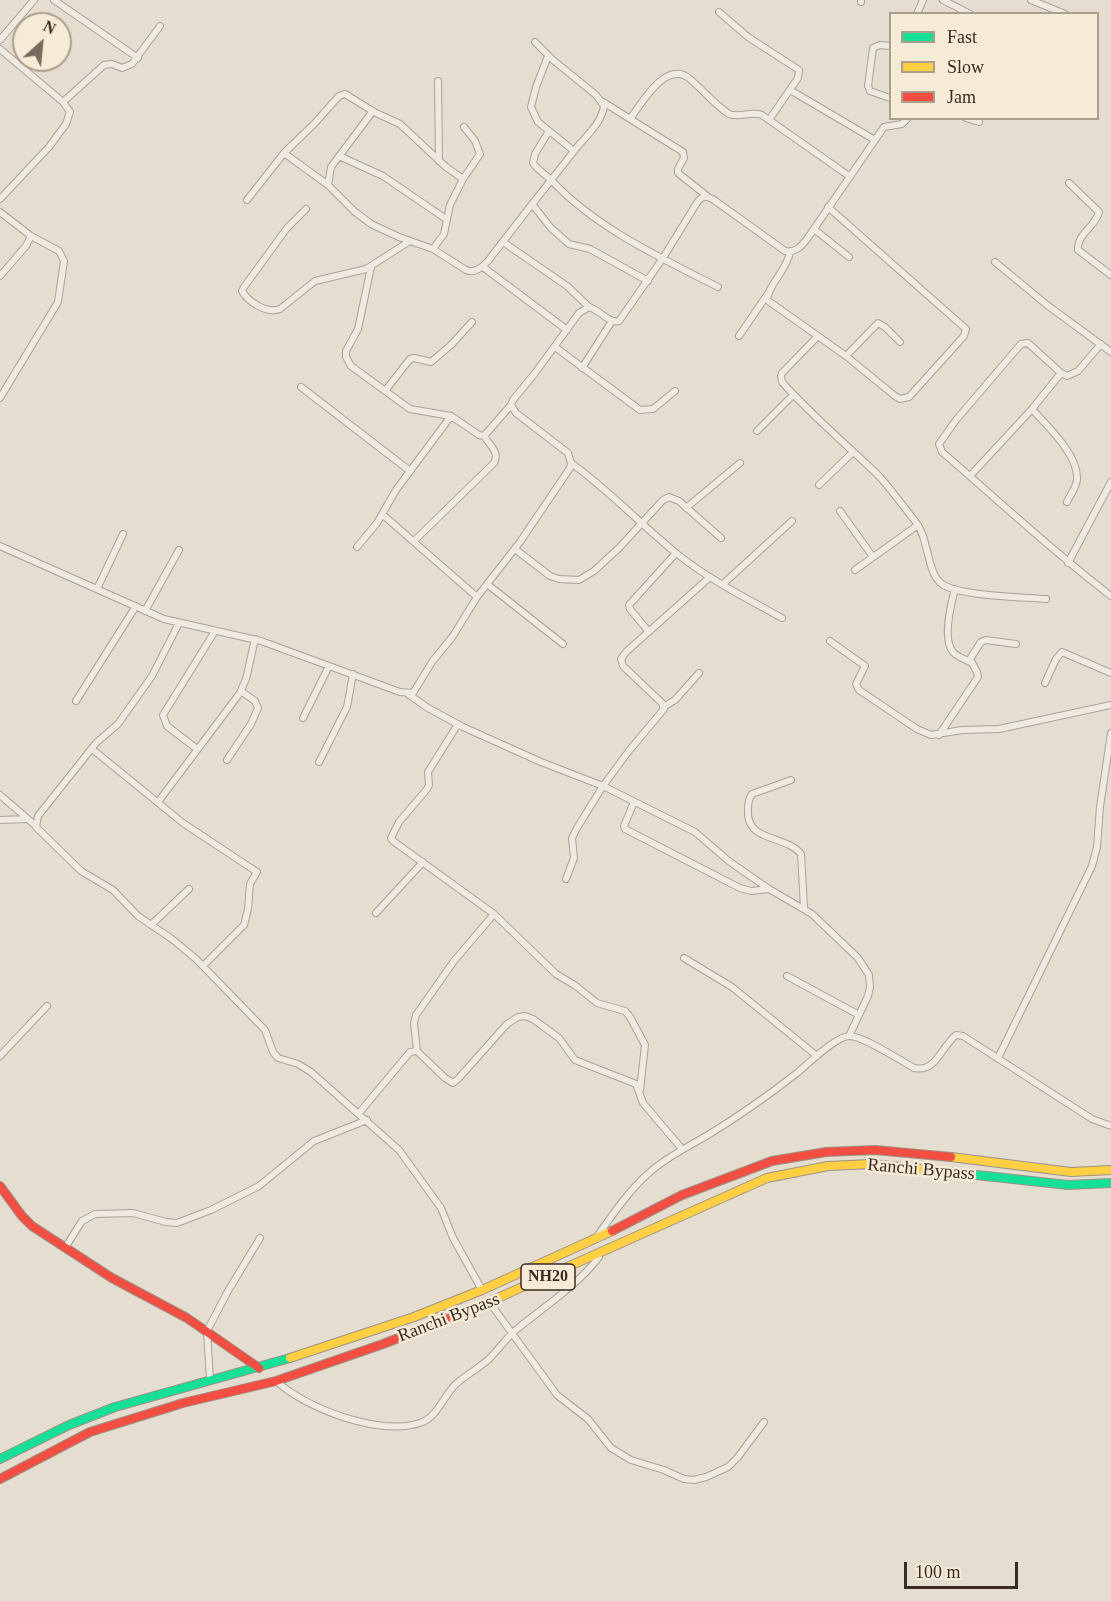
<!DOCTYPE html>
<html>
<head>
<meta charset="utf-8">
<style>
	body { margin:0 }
	#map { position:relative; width:1111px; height:1601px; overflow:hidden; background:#e5ddcf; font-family:Georgia,serif }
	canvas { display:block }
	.legend { position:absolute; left:889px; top:12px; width:210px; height:108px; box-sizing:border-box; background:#f6ebd6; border:2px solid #ab9e8d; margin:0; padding:8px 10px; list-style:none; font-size:18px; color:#3a2b20 }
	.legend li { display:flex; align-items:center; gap:12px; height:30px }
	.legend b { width:30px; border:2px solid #ab9e8d }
	.north { position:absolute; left:12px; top:12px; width:60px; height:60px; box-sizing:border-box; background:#f6ebd6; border:2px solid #ab9e8d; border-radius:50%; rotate:27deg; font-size:16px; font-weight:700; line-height:24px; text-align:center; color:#3a2b20 }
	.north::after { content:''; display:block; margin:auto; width:21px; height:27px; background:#76695d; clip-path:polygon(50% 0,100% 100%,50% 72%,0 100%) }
	.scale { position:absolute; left:904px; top:1562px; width:114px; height:27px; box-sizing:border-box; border:3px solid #3a2b20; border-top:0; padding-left:8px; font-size:18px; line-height:21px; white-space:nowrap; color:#3a2b20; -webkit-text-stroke:4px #f6ebd6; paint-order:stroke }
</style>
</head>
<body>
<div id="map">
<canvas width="1111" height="1601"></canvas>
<ul class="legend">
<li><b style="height:8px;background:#16e098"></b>Fast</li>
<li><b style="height:8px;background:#ffcf43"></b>Slow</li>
<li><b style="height:8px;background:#f24e42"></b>Jam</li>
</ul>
<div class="north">N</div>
<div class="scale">100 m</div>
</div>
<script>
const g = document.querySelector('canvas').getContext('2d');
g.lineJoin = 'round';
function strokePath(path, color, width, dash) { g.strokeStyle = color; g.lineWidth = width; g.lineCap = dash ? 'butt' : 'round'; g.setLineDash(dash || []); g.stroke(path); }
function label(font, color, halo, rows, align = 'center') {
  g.font = font + ' Georgia,serif'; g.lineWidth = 5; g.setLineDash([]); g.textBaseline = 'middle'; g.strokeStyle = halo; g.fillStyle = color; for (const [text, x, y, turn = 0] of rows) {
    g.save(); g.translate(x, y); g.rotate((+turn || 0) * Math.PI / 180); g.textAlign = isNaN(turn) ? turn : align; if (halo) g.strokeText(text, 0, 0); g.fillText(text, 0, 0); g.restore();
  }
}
const street = new Path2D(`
	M 54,0 L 138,58
	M 861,0 L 861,2
	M 943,0 L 970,14
	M 1031,0 L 1065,14
	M 719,12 L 748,37 L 799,70 L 798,78 L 769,120
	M 917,14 L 923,0
	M 0,40 L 34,0
	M 890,46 L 880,45 L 873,48 L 868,86 L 870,91 L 890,98
	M 0,49 L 63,102 L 70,112 L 66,124 L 49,147 L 0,199
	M 548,56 L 536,87 L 531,107 L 538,122 L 574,151
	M 438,81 L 439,161
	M 790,90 L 875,140
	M 63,102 L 104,65 L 112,64 L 122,68 L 132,64 L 160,26
	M 603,102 L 683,152 L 684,158 L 678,169 L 678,173 L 707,196
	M 966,118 L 979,122
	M 630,119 C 642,103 666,59 690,79 C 703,90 714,104 729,114 C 739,118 751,111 762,115 L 849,176
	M 549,131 L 535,154 L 533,163 C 538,171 547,175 553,182 C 598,229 661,258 718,287
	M 284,153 L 328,185 L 354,211 L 371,224 L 399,237 L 433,249 L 466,270 C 475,274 482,267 488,261 C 516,224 545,188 574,151 C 584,138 602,123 604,106 L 596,95 L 553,60 L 535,42
	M 339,156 L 383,176 L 446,219
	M 1069,183 L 1099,212 C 1096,226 1076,235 1078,250 L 1111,275
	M 328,185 L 331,167 L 373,111
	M 247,200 L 284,153 L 314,124 L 339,96 L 345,94 L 376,113 L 400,124 L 446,167 L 463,179
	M 532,204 L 551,228 L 569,244 L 590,249 L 648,281
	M 306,209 L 287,228 L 244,287 L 242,291 C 248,302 267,314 280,309 L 315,281 L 366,269 L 410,241
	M 0,212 L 31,236 L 59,251 L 64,261 L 58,302 L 0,398
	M 814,229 L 849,257
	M 503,242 L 567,286 L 589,307
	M 433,249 L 444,234 L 450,205 L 463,179 L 480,154 L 475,141 L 464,127
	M 790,252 C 787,270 768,285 767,300 L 846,356 L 895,396 L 900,399 L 909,397 L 964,336 L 966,329 L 828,207
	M 995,262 L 1047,305 L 1111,352
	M 371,267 L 358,329 L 346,351 L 346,357 L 351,366 L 410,409 L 451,416 L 479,435 L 484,436 L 511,405
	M 483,267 L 567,330
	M 0,276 L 26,246 L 31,236
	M 739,336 L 767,295
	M 818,336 L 782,373 L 781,376 L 782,382 C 811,415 846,444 878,475 C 891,489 903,506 915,521 C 930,540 926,572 942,584 C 959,596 1022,597 1046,599
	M 1101,344 L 1078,371 L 1067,376 L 1061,373 L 1028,343 L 1021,344 L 956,420 L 939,444 L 942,452 C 998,500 1052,551 1111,596
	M 555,347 L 640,410 L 653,409 L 675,391
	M 846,356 L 878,323 L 885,327 L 900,342
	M 582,368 L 612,321
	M 301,387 L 410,471
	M 385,391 L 410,359 L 414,358 L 431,362 L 451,345 L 472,322
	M 1032,409 C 1047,426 1079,455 1077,480 C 1076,488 1070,495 1067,502
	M 757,431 L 793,395
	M 571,463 C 609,490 640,524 676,553 C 708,579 746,598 782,618
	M 970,476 L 1032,409 L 1061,373
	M 819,485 L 853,452
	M 686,508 L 740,463
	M 840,511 L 873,557
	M 382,514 L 477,597
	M 414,541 L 494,463 C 500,452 490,446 484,436
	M 0,546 L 164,619 L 261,641 L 400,692 L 413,693 L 432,662 L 453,636 L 477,597 L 520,542 L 570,468 L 571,463 L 568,453 L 516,413 L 511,405 L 513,400 L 535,373 L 579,313 L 589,307 C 600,310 609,324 619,321 L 663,258 L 698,201 C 704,195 707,196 714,200 L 785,251 C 795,253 801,247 807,239 L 884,127 L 902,124 L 908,118
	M 357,547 L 377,523 L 396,490 L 451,416
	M 515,549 L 550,576 L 559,579 L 579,580 L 594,571 L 619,548 L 663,500 L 669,497 L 679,501 L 721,538
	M 1068,563 L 1111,482
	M 855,570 L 918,525
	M 487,584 L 563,644
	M 723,584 L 792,521
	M 97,589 L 123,534
	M 955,589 C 951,604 942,639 953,652 C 957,657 965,659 970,662
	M 145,611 L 179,550
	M 179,623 L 152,676 L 130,707 L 118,724 L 96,743 L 38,816 L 36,827 L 81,871 L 113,890 L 138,916 L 172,939 L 196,959 L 265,1030 L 273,1052 L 278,1058 L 298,1064 L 311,1072 L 399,1150 L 441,1208 L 453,1238 L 482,1290
	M 649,632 L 630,609 L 629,605 L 676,553
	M 830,641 L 865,666 L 856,684 L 859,690 L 917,729 L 931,735 L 962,730 L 999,729 L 1111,705
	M 1045,683 L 1056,659 L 1062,652 L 1111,673
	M 408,694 L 428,708 L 463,727 L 541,762 L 603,786 L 695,832 L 730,862 L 769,889 L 812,914 L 858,958 L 869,975 L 870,987 L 868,996 L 849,1036
	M 76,701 L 136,606
	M 665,706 L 675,700 L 699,673
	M 303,718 L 329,666
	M 458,724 L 428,772 L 429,785 L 427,789 L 399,822 L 391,838 L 393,841 L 494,914 L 556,974 L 576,986 L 597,1003 L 625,1011 L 630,1017 L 645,1045 L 640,1090
	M 939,735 L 978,677 L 977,672 L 970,659 L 981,642 L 986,640 L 1016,644
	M 92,749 L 183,823 L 257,872 L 250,884 L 248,909 L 244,925 L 203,966
	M 197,749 L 167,726 L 163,715 L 215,631
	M 227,760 L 251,724 L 258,708 L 255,701 L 241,691
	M 319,762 L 347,707 L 353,674
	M 791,780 L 752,794 C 748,800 748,805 748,812 C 747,842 786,835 801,854 L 804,908
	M 0,795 L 36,826
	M 158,802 L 240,693 L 246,679 L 255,639
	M 634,802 L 624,826 L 625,829 L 740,888 L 751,891 L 769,889
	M 0,820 L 27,819
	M 566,879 L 574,858 L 572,838 L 577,828 L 603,786 L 628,752 L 664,709 L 662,703 L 623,666 L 621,659 L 626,652 L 710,577
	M 376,913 L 423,862
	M 151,925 L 189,889
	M 684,958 L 732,987 L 817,1056
	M 787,976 L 859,1015
	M 417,1051 L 414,1023 L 416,1015 L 454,961 L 494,914
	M 0,1056 L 47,1006
	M 998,1058 L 1092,866 L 1097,847 L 1100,807 L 1111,733
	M 359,1113 L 410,1052 L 417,1051 L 420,1054 L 445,1078 L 453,1083 L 458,1079 L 507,1024 L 518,1017 L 525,1016 L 533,1019 L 559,1038 L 575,1060 L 636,1084 L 643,1103 L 682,1149
	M 598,1235 C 614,1213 629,1190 650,1172 C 668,1156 688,1147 708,1135 C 739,1116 769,1095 797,1073 C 808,1064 835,1037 849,1036 C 862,1035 901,1061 914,1068 C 936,1073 941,1047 956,1035 L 963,1036 L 1092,1119 L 1111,1126
	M 65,1248 L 82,1221 L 95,1214 L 133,1213 L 166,1222 L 177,1223 L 211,1210 L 259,1186 L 314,1141 L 367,1120
	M 490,1303 L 557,1395 L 588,1419 L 611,1448 L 631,1460 L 664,1470 L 684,1479 L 694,1480 L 706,1477 L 728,1467 L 738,1457 L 764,1422
	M 210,1380 L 207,1331 L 228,1291 L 260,1238
	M 276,1381 C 307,1409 379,1436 420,1423 C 437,1418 444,1395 456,1384 C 466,1375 479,1368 489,1359 C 499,1349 506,1338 517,1329 C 545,1306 577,1286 599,1257`);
const fast = new Path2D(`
	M 940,1171 L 1068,1185 L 1111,1183
	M 0,1459 L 69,1425 L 115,1407 L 290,1358`);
const slow = new Path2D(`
	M 951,1157 L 1071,1172 L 1111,1170
	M 473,1309 L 767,1178 L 828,1166 L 871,1164 L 940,1171
	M 290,1358 L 414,1317 L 482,1290 L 612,1231`);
const jam = new Path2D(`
	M 0,1186 L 22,1216 L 32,1226 L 112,1278 L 187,1318 L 259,1368
	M 612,1231 L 682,1195 L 772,1161 L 826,1152 L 875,1150 L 951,1157
	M 0,1479 L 90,1432 L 183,1403 L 276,1381 L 383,1344 L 473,1309`);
strokePath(street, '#aba298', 8);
strokePath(fast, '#9a9288', 10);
strokePath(slow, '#9a9288', 10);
strokePath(jam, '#9a9288', 10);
strokePath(street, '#eee9e1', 6);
strokePath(fast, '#16e098', 8);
strokePath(slow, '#ffcf43', 8);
strokePath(jam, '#f24e42', 8);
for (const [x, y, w] of [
	[548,1277,54]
]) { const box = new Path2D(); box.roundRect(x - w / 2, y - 13, w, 26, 4.5); g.fillStyle = '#f6ebd6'; g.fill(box); strokePath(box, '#3a2b20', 1.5); }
label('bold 16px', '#3a2b20', null, [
	["NH20",548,1277]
]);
label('18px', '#3a2b20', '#f6ebd6', [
	["Ranchi Bypass",921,1170,5],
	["Ranchi Bypass",449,1318,-21]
]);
</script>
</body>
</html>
